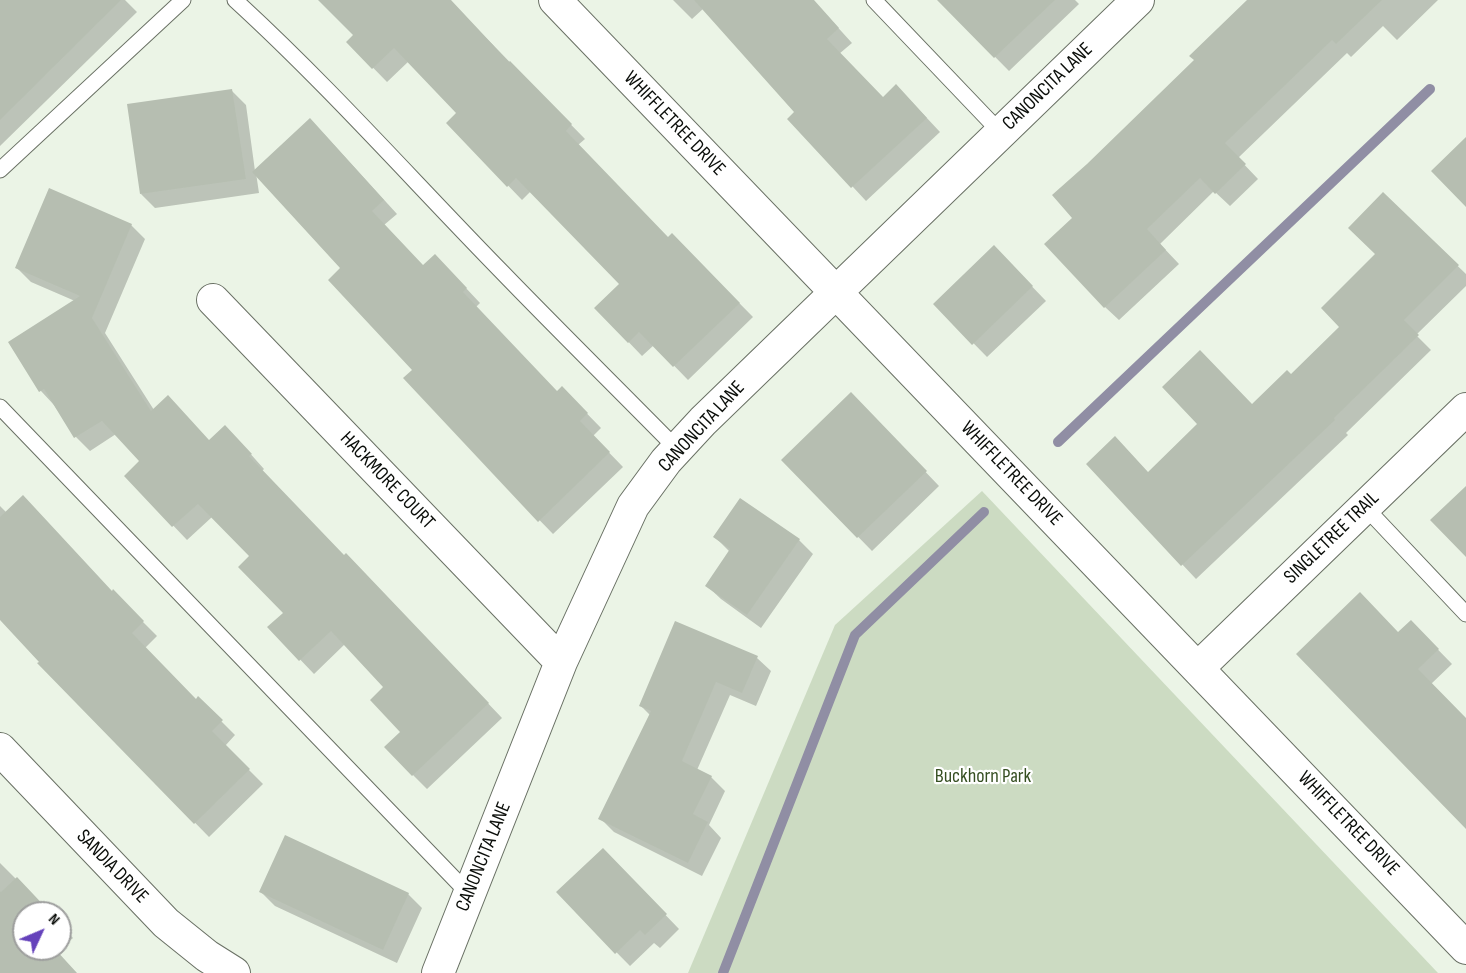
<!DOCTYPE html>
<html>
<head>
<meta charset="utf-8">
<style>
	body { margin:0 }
	#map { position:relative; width:1466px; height:973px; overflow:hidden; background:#ebf4e6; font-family:"Sofia Sans Condensed",sans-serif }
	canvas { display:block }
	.north { position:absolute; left:12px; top:901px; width:60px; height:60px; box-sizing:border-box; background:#fff; border:2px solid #9d9e9d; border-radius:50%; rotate:46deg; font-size:16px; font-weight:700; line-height:24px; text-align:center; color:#0a0d09 }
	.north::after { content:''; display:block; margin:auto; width:21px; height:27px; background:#6542bb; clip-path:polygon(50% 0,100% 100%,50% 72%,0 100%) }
</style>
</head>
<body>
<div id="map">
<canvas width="1466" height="973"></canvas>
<div class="north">N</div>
</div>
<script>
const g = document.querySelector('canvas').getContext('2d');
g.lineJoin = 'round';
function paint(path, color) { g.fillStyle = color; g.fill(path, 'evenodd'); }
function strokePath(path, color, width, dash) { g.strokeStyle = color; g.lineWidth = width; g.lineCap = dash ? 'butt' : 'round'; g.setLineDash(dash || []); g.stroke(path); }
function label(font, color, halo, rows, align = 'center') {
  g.font = font + ' "Sofia Sans Condensed",sans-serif'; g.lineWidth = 4.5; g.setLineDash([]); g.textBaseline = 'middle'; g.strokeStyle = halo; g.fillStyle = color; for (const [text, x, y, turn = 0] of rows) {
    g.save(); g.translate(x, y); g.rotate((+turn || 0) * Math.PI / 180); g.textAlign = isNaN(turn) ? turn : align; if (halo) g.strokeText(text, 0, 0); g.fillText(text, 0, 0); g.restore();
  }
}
paint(new Path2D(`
	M 982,491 L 1438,973 L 688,973 L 835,625 Z`), '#ccdbc2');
paint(new Path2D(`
	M 0,0 L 125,0 L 137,12 L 0,146 Z
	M 321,0 L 449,0 L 585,139 L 578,145 L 668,239 L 672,235 L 753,317 L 688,380 L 654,345 L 642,356 L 596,308 L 621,284 L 531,191 L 522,200 L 448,123 L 458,113 L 409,61 L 387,82 L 348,42 L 355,36 Z
	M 673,0 L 813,0 L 852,43 L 839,54 L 883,99 L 910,100 L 940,132 L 866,201 L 790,119 L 796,113 L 704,8 L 692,19 Z
	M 939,0 L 1075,0 L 1079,4 L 1009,71 Z
	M 1271,0 L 1438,0 L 1397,40 L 1383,26 L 1351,57 L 1347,53 L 1238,158 L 1258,179 L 1230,206 L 1214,191 L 1160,244 L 1179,264 L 1119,320 L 1105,307 L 1074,218 Z
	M 232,91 L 246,105 L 255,171 L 324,134 L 397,214 L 384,225 L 423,267 L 449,270 L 480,303 L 476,307 L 557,392 L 562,388 L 601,428 L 593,436 L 623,467 L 553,534 L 484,463 L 414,370 L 342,268 L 256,173 L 259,193 L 155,208 L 141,194 Z
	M 1383,194 L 1466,274 L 1466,286 L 1416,335 L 1431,350 L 1346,433 L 1348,435 L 1196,579 L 1088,464 L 1148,473 L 1252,406 L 1291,376 L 1341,327 L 1377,254 Z
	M 131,225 L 145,239 L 105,333 L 154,410 L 210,441 L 239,441 L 264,469 L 262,471 L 344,557 L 360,569 L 502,718 L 427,789 L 413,775 L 402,732 L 385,687 L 345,644 L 314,674 L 270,628 L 285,613 L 251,556 L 212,517 L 187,540 L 126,476 L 142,461 L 116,434 L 90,451 L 76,437 L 54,405 L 41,391 L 10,342 L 75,301 L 31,282 L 17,268 Z
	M 994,247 L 1046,301 L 987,357 L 935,304 Z
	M 851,394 L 939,486 L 872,551 L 783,460 Z
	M 0,506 L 7,513 L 112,592 L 113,592 L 157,636 L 145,648 L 196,701 L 198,698 L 235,735 L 225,746 L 263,784 L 209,837 L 39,663 L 41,662 L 0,618 Z
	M 715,537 L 799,540 L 813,554 L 761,628 L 721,599 L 707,586 L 730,552 Z
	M 1411,622 L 1452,664 L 1431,684 L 1466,720 L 1466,826 L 1398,634 Z
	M 757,658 L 771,671 L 756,706 L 730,695 L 697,770 L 711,777 L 725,791 L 709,825 L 721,838 L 702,876 L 614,832 L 600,818 L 650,715 L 640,705 Z
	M 603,850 L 679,929 L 660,948 L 654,943 L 630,966 L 558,893 Z
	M 0,863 L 50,913 L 24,913 L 24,949 L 60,949 L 60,924 L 73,938 L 57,952 L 76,973 L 0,973 Z
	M 261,892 L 408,894 L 422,908 L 397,963 L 275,906 Z`), '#0003');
strokePath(new Path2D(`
	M 1058,442 L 1430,89
	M 723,973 L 855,635 L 984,512`), '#908ea4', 10);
paint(new Path2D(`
	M 0,0 L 121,0 L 0,120 Z
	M 318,0 L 451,0 L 509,62 L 510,61 L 572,124 L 566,131 L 668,237 L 672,233 L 740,303 L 673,367 L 639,332 L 628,343 L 594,308 L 619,284 L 516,178 L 507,187 L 446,123 L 456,113 L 394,48 L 372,69 L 346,42 L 353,35 Z
	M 694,0 L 814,0 L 839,28 L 827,39 L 883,97 L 896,84 L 927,118 L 851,188 L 787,119 L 794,112 Z
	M 937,0 L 1055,0 L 994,58 Z
	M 1247,0 L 1382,0 L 1336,44 L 1332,40 L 1225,143 L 1246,164 L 1215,194 L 1200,178 L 1147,229 L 1166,250 L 1104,308 L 1044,244 L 1072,218 L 1052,195 L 1087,164 L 1194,60 L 1189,56 Z
	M 232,89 L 246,179 L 140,194 L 127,104 Z
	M 310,118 L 384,200 L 372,211 L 423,265 L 435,254 L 467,288 L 463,292 L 557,391 L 562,386 L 588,413 L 580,421 L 610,452 L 538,522 L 403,378 L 412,370 L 328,280 L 340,268 L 252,172 Z
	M 1466,137 L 1466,207 L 1431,171 Z
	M 49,188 L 132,224 L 92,318 L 151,411 L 168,395 L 209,440 L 225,425 L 252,454 L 249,456 L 344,555 L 346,553 L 489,703 L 412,776 L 384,747 L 400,732 L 370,700 L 383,687 L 331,631 L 299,661 L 267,627 L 283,613 L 238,567 L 249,556 L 198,504 L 172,527 L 124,476 L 139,461 L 102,421 L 74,438 L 44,389 L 39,392 L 8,342 L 80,296 L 15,268 Z
	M 1383,192 L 1459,265 L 1404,320 L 1419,335 L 1334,418 L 1335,420 L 1181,566 L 1086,464 L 1115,436 L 1148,472 L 1197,424 L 1162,387 L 1200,350 L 1252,404 L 1287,370 L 1291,374 L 1339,327 L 1321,308 L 1375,254 L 1348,228 Z
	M 994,245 L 1033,286 L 972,345 L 933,304 Z
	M 851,392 L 927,471 L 857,538 L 781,460 Z
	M 1466,486 L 1466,557 L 1430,520 Z
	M 23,495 L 112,591 L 113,589 L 144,621 L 132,633 L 196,699 L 198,696 L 223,720 L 212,731 L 250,769 L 194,824 L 37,663 L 39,662 L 0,620 L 0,517 Z
	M 740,498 L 800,539 L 747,615 L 705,586 L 730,549 L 713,537 Z
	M 1360,592 L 1398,632 L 1411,620 L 1439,649 L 1418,669 L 1466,718 L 1466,829 L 1296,654 Z
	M 675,621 L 758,656 L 742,693 L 716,682 L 682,761 L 712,776 L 693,814 L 708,822 L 688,863 L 598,819 L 651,711 L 639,706 Z
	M 285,835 L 409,893 L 383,950 L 259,892 Z
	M 603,848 L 667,914 L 645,935 L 640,930 L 615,954 L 556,892 Z
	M 17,877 L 51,913 L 21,913 L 24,916 L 24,949 L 55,949 L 77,973 L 0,973 L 0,891 L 1,892 Z`), '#b6beb1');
const service = new Path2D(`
	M 235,0 C 329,86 413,181 502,272 C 560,332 619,390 677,449
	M 874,0 L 1001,133
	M 0,170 L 183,0
	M 0,407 L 469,894
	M 1365,507 L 1466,614`);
const minor = new Path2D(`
	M 555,0 L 1466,948
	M 213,300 L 561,662
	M 1198,668 L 1466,409
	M 0,749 L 166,923 L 207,956 L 234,973
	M 438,973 L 561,662 L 633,506 L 666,461 L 703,421 L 1138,0`);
strokePath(service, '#697064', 17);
strokePath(minor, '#697064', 34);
strokePath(service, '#fff', 15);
strokePath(minor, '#fff', 32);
label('20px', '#0a0d09', '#fff', [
	["CANONCITA LANE",1048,87,-44],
	["WHIFFLETREE DRIVE",674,124,46],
	["CANONCITA LANE",702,427,-47],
	["WHIFFLETREE DRIVE",1011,474,46],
	["HACKMORE COURT",387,481,46],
	["SINGLETREE TRAIL",1332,538,-44],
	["WHIFFLETREE DRIVE",1348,824,46],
	["CANONCITA LANE",484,857,-68],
	["SANDIA DRIVE",112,867,46]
]);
label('20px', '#364f22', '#fff', [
	["Buckhorn Park",983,777]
]);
</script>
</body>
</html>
